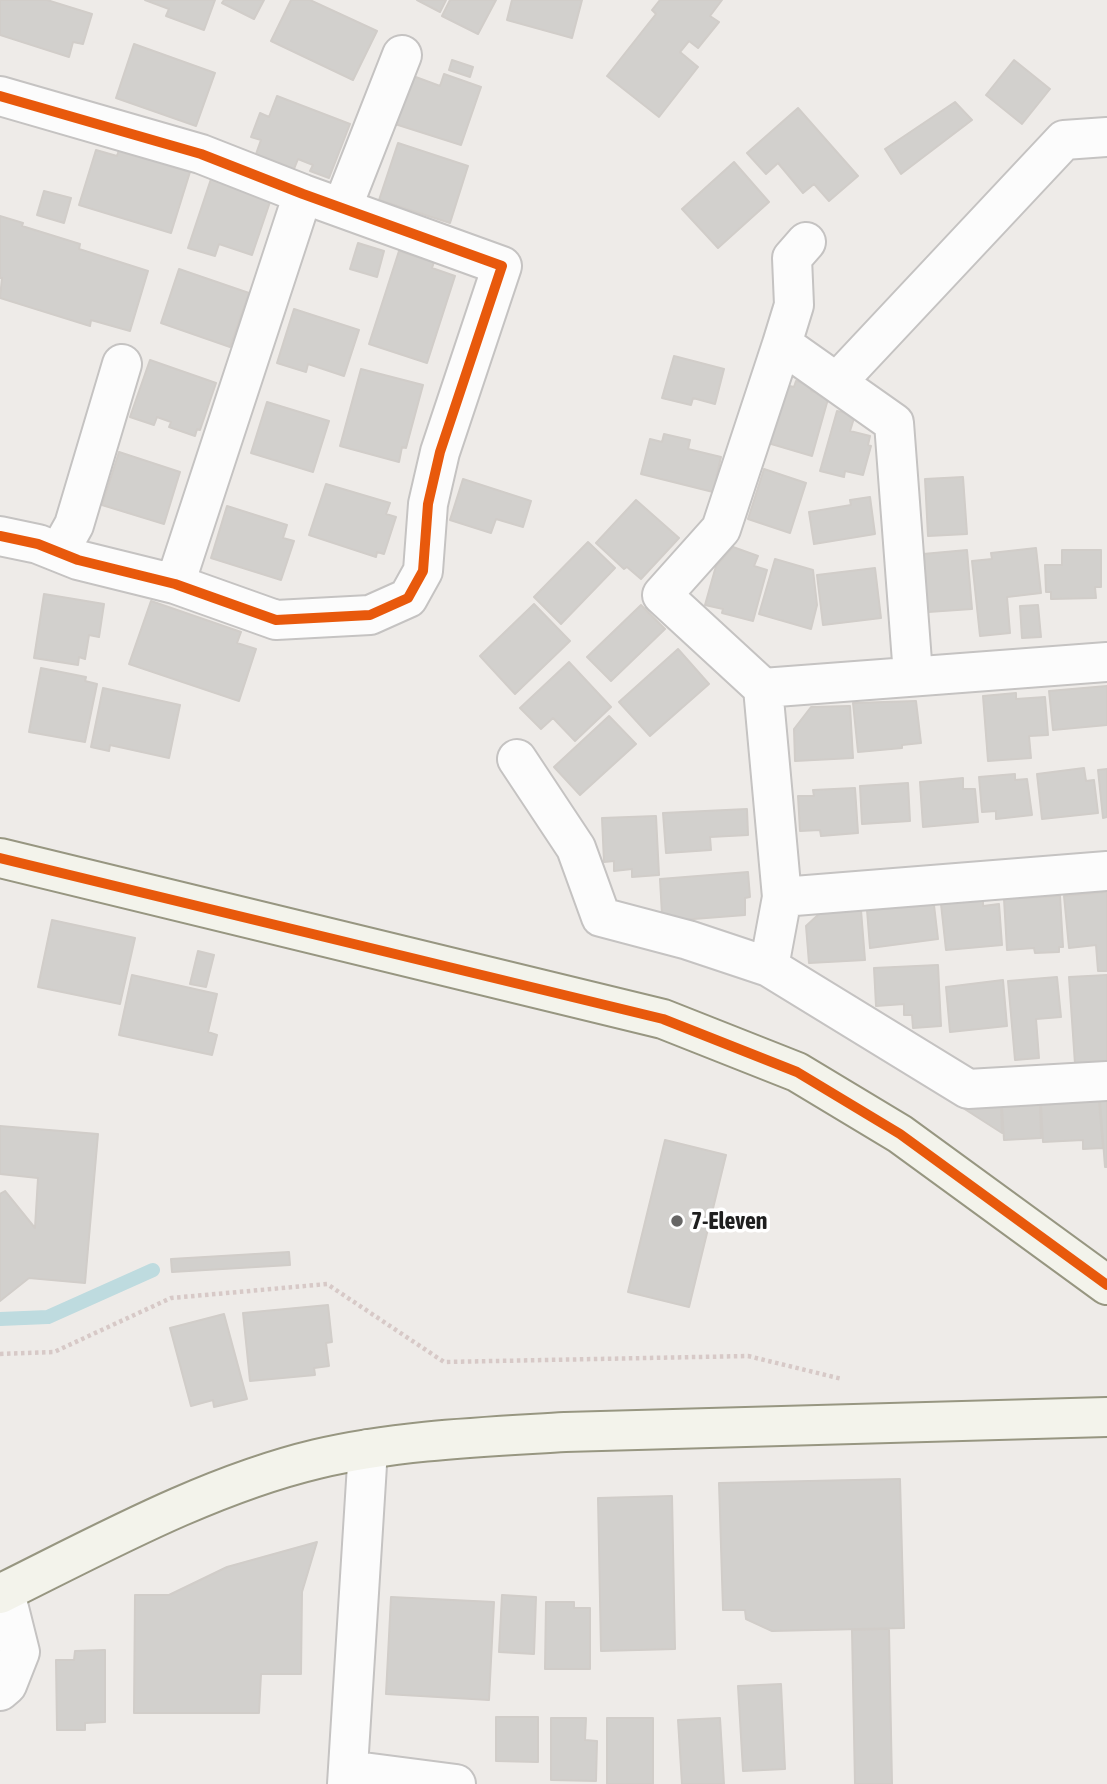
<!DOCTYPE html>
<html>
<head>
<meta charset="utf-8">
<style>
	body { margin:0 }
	canvas { display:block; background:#eeebe8 }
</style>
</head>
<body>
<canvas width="1107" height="1784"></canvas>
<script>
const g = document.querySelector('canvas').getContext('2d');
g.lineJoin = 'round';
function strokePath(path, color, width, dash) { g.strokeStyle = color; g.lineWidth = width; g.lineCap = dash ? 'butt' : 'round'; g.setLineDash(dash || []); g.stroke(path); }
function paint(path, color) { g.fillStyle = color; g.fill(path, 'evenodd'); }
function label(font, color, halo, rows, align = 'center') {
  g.font = font + ' "Asap Condensed",sans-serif'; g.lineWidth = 7; g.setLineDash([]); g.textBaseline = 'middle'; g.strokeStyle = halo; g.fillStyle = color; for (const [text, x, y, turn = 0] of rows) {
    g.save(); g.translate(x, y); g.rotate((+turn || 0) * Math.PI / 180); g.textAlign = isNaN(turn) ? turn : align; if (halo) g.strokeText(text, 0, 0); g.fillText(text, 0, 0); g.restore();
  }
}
strokePath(new Path2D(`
	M 0,1319 L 48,1317 L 153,1270`), '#bedbdf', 14);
const building = new Path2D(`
	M 0,0 L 47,0 L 92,14 L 83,44 L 73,42 L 69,57 L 0,35 Z
	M 145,0 L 215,0 L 204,30 L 166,16 L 169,9 Z
	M 224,0 L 264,0 L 254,19 L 222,3 Z
	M 291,0 L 310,0 L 377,31 L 353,80 L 271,41 Z
	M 417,0 L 446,0 L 440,12 Z
	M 450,0 L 496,0 L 478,34 L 442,16 Z
	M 512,0 L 582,0 L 572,38 L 507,20 Z
	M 660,0 L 722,0 L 710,16 L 719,22 L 698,48 L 689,41 L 680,52 L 698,67 L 659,117 L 607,76 L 656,14 L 652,10 Z
	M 134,44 L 215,73 L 196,126 L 116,98 Z
	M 452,60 L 473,67 L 470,77 L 449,70 Z
	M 1014,60 L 1050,89 L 1022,124 L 986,95 Z
	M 444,74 L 481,87 L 461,145 L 395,124 L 413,76 L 440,86 Z
	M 277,96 L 350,124 L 329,178 L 310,171 L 313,165 L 298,159 L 294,169 L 256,154 L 261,140 L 251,137 L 260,113 L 269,117 Z
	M 955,102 L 972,120 L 901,174 L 885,149 Z
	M 798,108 L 858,176 L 829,201 L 814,184 L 803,193 L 778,163 L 766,174 L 747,153 Z
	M 398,143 L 468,166 L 450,223 L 379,200 Z
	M 96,150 L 117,156 L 119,150 L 190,172 L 171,233 L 79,205 Z
	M 734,162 L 769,202 L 718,248 L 682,209 Z
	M 211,179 L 271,199 L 252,255 L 219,244 L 215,256 L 188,248 Z
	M 44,191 L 71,198 L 64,223 L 37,215 Z
	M 0,216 L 23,223 L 22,226 L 80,244 L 79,249 L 148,271 L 130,331 L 91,320 L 90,326 L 0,298 L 2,278 L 0,278 Z
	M 358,243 L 384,251 L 377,277 L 350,269 Z
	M 399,251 L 434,262 L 432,268 L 455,276 L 427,363 L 369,344 Z
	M 179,269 L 249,293 L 230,347 L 161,323 Z
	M 294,309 L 359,330 L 344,376 L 308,364 L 306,372 L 277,363 Z
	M 674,356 L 724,369 L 715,404 L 693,398 L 691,405 L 662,398 Z
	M 150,360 L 216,383 L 200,430 L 197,429 L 195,436 L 169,427 L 171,422 L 157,417 L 154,425 L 130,417 Z
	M 361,369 L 423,385 L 406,448 L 402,447 L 399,462 L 340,446 Z
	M 796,381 L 811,385 L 811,391 L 821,394 L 828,399 L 812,456 L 768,443 L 785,385 L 794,387 Z
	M 267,402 L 329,421 L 313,472 L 251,453 Z
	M 837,411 L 855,415 L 850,431 L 870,436 L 868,445 L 871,446 L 863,475 L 845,471 L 844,477 L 820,471 Z
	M 664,434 L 690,440 L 688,449 L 721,457 L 713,492 L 641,474 L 650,439 L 662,442 Z
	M 119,452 L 180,472 L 164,524 L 102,505 Z
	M 764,469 L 806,483 L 790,533 L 748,519 Z
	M 963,477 L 967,534 L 928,536 L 925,479 Z
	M 463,479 L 531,501 L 523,527 L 496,519 L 491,533 L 450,520 Z
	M 326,484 L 390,503 L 386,514 L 396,517 L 384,554 L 377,552 L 376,557 L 309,535 Z
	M 870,497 L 875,534 L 814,544 L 809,512 L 851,505 L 850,500 Z
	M 636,500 L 679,538 L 641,579 L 627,567 L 624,569 L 596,543 Z
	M 227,506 L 287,525 L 283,538 L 294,541 L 281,580 L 211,558 Z
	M 588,542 L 615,568 L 561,624 L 534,597 Z
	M 733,547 L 758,556 L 754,566 L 767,570 L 753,621 L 722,613 L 723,609 L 705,605 L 716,566 Z
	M 1036,548 L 1041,593 L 1007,597 L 1010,633 L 980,636 L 972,561 L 992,559 L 991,553 Z
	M 967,550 L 972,609 L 928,612 L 923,554 Z
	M 1062,550 L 1101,550 L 1101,587 L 1095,587 L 1096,598 L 1051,599 L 1051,592 L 1046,592 L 1045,565 L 1062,565 Z
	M 775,559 L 813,570 L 817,605 L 811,629 L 759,614 Z
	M 875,568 L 881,618 L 823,625 L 817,575 Z
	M 44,594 L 104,604 L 99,637 L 89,635 L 85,659 L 79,657 L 78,665 L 34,658 Z
	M 151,601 L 241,632 L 237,643 L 256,649 L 239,701 L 129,664 Z
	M 534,604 L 570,641 L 515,694 L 480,656 Z
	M 641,605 L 665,629 L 611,681 L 587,657 Z
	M 1038,605 L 1041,637 L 1022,638 L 1020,606 Z
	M 678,649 L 709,684 L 650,736 L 619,702 Z
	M 569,662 L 611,707 L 575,741 L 553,718 L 541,729 L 520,708 Z
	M 41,668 L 86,677 L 85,681 L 97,684 L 85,742 L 29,732 Z
	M 1107,686 L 1107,725 L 1053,730 L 1049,691 Z
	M 103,688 L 180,705 L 169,758 L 110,745 L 109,751 L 91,747 Z
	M 1016,693 L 1016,699 L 1045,697 L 1048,735 L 1029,736 L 1031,758 L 988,761 L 983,696 Z
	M 916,701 L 921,743 L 902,745 L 902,748 L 858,752 L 853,703 Z
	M 850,706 L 853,758 L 795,761 L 794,729 L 811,707 Z
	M 609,716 L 636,744 L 580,795 L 554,767 Z
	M 1084,768 L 1086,781 L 1094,780 L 1098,813 L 1042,819 L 1037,774 Z
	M 1107,769 L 1107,817 L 1103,818 L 1098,770 Z
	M 1015,774 L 1015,780 L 1027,779 L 1032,815 L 996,819 L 996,811 L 982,812 L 979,777 Z
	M 963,778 L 963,789 L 975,789 L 978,822 L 923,827 L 920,782 Z
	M 908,783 L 910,821 L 862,824 L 860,786 Z
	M 855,788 L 858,833 L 821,836 L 820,830 L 800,831 L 798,796 L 814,796 L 813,790 Z
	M 747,809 L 748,835 L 710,837 L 711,850 L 666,853 L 663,813 Z
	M 656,816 L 659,875 L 632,877 L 632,869 L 614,871 L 614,861 L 604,862 L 602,818 Z
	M 748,872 L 750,897 L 745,898 L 745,915 L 681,920 L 662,915 L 660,879 Z
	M 1107,892 L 1107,971 L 1098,971 L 1096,945 L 1069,948 L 1064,896 Z
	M 1060,896 L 1063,947 L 1059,947 L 1059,952 L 1035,953 L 1034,948 L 1007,950 L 1004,899 Z
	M 983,900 L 983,906 L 999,904 L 1002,945 L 946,950 L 941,904 Z
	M 934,905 L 938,939 L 870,948 L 867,910 Z
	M 861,910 L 865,960 L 809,963 L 806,926 L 819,914 Z
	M 52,920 L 135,938 L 120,1004 L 38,987 Z
	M 198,951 L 214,955 L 206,987 L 190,984 Z
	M 938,965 L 941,1026 L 913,1028 L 912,1015 L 904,1015 L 904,1004 L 876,1006 L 874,968 Z
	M 132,975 L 217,994 L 208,1032 L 217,1035 L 212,1055 L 119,1035 Z
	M 1107,975 L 1107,1062 L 1075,1064 L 1069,977 Z
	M 1057,977 L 1061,1017 L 1036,1019 L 1039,1058 L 1015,1060 L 1008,981 Z
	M 1003,980 L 1007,1026 L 950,1032 L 946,987 Z
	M 1107,1100 L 1107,1167 L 1105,1167 L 1100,1101 Z
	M 1099,1101 L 1103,1148 L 1083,1149 L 1083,1140 L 1043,1142 L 1041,1105 Z
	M 1040,1105 L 1041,1138 L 1004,1140 L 1002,1107 Z
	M 1001,1106 L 1002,1133 L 963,1108 Z
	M 0,1126 L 98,1134 L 85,1283 L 29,1278 L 0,1301 L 0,1194 L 5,1191 L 35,1228 L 38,1178 L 0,1174 Z
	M 665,1140 L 726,1155 L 689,1307 L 628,1292 Z
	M 289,1252 L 290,1265 L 172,1272 L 171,1259 Z
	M 328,1305 L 332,1342 L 326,1343 L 329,1366 L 314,1368 L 315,1375 L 250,1381 L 243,1313 Z
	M 224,1314 L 247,1399 L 214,1407 L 213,1400 L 191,1406 L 170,1328 Z
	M 900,1479 L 904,1628 L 772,1631 L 746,1619 L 745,1610 L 723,1610 L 719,1483 Z
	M 672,1496 L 675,1649 L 601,1651 L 598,1498 Z
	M 317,1542 L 302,1592 L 301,1674 L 261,1674 L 259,1713 L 134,1713 L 135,1595 L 169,1595 L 227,1567 Z
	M 502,1595 L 536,1597 L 534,1654 L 499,1652 Z
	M 391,1597 L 494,1602 L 489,1700 L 386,1694 Z
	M 546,1602 L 574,1602 L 574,1608 L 590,1608 L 590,1669 L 545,1669 Z
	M 889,1629 L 892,1784 L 855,1784 L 852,1630 Z
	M 105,1650 L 105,1722 L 85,1723 L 85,1730 L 57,1730 L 56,1660 L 74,1660 L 75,1651 Z
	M 781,1684 L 785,1769 L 743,1771 L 738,1686 Z
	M 496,1717 L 538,1717 L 538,1762 L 496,1761 Z
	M 551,1718 L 586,1718 L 585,1740 L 597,1741 L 596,1781 L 551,1780 Z
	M 607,1718 L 653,1718 L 653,1784 L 607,1784 Z
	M 720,1718 L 724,1784 L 682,1784 L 678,1720 Z`);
paint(building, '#d2d0cd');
strokePath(building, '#d1cdc9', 2);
const street = new Path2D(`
	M 0,96 L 201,154 L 303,194 L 502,266 L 440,452 L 428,504 L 423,571 L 408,598 L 370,615 L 276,620 L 175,584 L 78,560 L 38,544 L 0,536
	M 342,208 L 402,55
	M 782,344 L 794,305 L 792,258 L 806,242
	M 837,382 L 1064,140 L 1107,137
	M 59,552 L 74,525 L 122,364
	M 175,584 L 303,194
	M 1107,662 L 763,688 L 782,897 L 769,967 L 968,1089 L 1107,1081
	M 763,688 L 662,595 L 721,529 L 782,344 L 894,423 L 913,675
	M 517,759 L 576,848 L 601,917 L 688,940 L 769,967
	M 782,897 L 1107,871
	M 0,1691 L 7,1685 L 20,1652 L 5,1592
	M 348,1770 L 456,1784
	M 347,1784 L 368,1449`);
const secondary = new Path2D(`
	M 0,858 L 663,1019 L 797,1072 L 900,1134 L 1107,1285
	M 0,1594 C 101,1544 208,1485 317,1459 C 398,1440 483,1437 565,1432 L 1107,1417`);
strokePath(street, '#c5c3c2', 42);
strokePath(secondary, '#979681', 42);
strokePath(new Path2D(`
	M 0,1354 L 54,1352 L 171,1298 L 327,1284 L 444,1362 L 748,1356 L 842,1379`), '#d7c9c7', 4.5, [3.5, 3.5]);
strokePath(street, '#fcfcfc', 38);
strokePath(secondary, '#f3f3eb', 38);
strokePath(new Path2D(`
	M 0,96 L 201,154 L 303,194 L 502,266 L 440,452 L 428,504 L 423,571 L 408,598 L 370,615 L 276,620 L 175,584 L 78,560 L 38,544 L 0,536
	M 0,858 L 663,1019 L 797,1072 L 900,1134 L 1107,1285`), '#e8590c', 10);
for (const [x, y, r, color] of [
	[677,1221,7,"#676665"]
]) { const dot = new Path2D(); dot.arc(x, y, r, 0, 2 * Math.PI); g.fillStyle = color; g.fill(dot); strokePath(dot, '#fff', 2.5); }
label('bold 24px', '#1f1f1f', '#fff', [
	["7-Eleven",691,1221]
], 'left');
</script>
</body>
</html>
